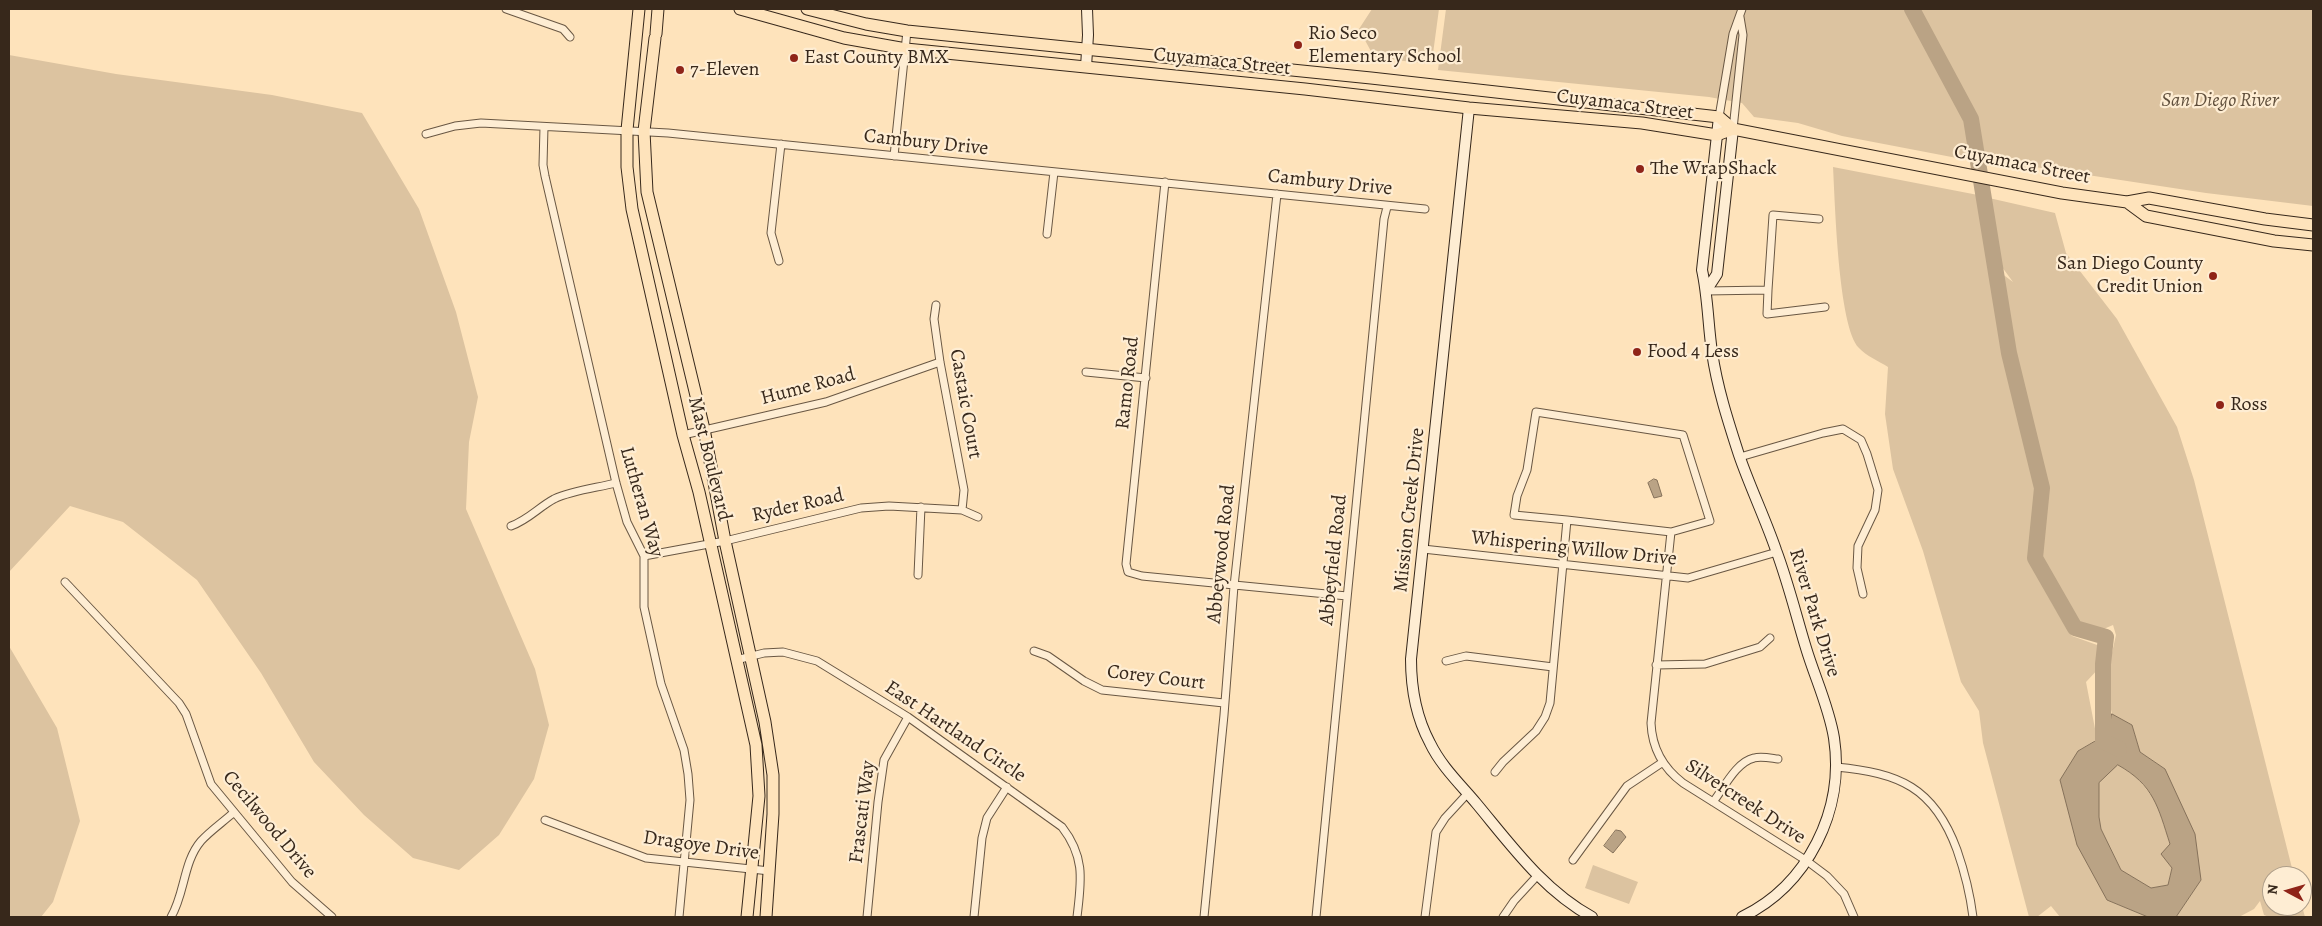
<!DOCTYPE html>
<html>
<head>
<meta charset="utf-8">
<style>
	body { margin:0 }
	#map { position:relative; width:2322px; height:926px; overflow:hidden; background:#fee3bb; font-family:Alegreya,serif }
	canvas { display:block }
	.frame { position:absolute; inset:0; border:10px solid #37281b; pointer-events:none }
	.north { position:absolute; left:2262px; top:866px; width:50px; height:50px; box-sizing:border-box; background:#feedd3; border:1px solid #ae9e89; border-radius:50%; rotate:276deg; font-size:14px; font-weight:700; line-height:20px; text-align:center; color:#37281b }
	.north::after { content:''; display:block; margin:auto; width:18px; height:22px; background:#8f2418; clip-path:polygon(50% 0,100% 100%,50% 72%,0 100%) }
</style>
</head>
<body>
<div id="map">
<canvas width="2322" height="926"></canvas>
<div class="frame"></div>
<div class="north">N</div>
</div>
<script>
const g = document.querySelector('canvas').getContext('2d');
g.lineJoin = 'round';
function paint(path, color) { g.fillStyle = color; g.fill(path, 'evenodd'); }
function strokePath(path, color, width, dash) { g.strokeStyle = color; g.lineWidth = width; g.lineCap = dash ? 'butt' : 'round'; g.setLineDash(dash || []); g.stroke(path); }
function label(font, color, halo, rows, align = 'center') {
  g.font = font + ' Alegreya,serif'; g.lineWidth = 4.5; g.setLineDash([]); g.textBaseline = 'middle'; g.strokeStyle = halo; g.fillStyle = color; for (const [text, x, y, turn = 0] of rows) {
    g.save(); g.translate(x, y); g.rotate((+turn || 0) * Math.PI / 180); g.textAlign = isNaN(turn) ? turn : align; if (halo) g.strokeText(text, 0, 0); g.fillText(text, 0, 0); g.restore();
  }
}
paint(new Path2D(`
	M 1372,9 L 1439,9 L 1432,61 L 1427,64 L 1374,57 L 1359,29 Z
	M 1446,9 L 2313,9 L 2313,206 L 2206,193 L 2035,167 L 2030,172 L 1842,136 L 1798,123 L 1754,117 L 1742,103 L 1709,97 L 1438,70 Z
	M 9,55 L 116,74 L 272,95 L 362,113 L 419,209 L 456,312 L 478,397 L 469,442 L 466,509 L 535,669 L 549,725 L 534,779 L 499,835 L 459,870 L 413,858 L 364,815 L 314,762 L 261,673 L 197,580 L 123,522 L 70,506 L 9,572 Z
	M 1833,167 L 1978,195 L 2008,378 L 2021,419 L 2038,486 L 2032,562 L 2053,605 L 2072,636 L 2100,646 L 2101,666 L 2086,682 L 2097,739 L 2078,751 L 2107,900 L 2148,917 L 2060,917 L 2051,906 L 2037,917 L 2029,917 L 1983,743 L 1979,711 L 1961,682 L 1923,551 L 1893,469 L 1885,414 L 1888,367 C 1879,361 1866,356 1859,348 C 1838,327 1835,200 1833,167 Z
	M 1989,198 L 2055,213 L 2066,253 L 2117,319 L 2177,427 L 2194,480 L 2294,876 L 2272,876 L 2272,906 L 2302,906 L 2305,917 L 2269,917 L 2264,915 L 2260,901 L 2254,909 L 2239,917 L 2176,917 L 2201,880 L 2165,769 L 2140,752 L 2132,725 L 2112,714 L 2105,684 L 2116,635 L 2113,625 L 2099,631 L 2083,627 L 2038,554 L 2042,527 L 2042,478 L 2016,364 L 2001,273 L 2013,282 L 2002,267 Z
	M 9,646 L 57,728 L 80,821 L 53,902 L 41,917 L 9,917 Z
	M 2118,765 L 2135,775 L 2156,801 L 2170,844 L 2172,868 L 2168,885 L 2151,888 L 2121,870 L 2101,829 L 2099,817 L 2099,783 Z
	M 1593,865 L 1638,882 L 1629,904 L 1585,888 Z`), '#dcc3a0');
const water = new Path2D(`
	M 1654,479 L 1657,480 L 1662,496 L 1654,498 L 1648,483 Z
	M 2112,714 L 2132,725 L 2140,752 L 2165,769 L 2195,834 L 2201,880 L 2176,917 L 2148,917 L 2107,900 L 2077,845 L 2060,780 L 2078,751 L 2107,734 ZM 2118,765 C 2154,785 2158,807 2170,844 L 2161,854 L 2172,868 L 2168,885 L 2151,888 L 2121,870 L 2101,829 L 2099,817 L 2099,783 Z
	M 1616,830 L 1621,831 L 1626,837 L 1613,853 L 1604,846 Z`);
paint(water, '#baa385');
strokePath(water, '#86725b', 1);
strokePath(new Path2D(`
	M 1912,9 L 1971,119 L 2009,353 L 2042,488 L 2035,558 L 2075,628 L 2106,637 L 2103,664 L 2103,741 L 2119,749`), '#baa385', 16);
const street = new Path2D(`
	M 506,9 L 563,29 L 570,37
	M 1719,117 L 1733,34 L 1742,9
	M 544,127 L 543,165 L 545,176 L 616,483 L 627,522 L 644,556 L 644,607 L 661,684 L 684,750 L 688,774 L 690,800 L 679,917
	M 1733,129 L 1743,35 L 1740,17
	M 426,134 L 455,126 L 481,123 L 668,133 L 1425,209
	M 894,156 L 907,31
	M 1165,182 L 1126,564 L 1128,572 L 1142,576 L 1347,596
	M 1047,234 L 1054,172
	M 779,261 L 771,233 L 781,144
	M 1768,290 L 1767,314 L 1825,307
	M 1706,291 L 1768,290 L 1773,215 L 1819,219
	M 936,305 L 934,319 L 940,362 L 964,490 L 962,510
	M 1086,372 L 1146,378
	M 683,435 L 826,402 L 940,362
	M 1740,457 L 1823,433 L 1843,429 L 1861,440 L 1867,454 L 1878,490 L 1875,510 L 1858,546 L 1857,568 L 1863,594
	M 1567,520 L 1671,532
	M 511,526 C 528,520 539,507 554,499 C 573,490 596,488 616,483
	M 1423,549 L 1688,578 L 1777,552
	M 644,556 L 725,541 L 861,508 L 889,506 L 962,510 L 978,517
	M 918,575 L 921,507
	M 65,582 L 179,703 L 186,714 L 211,784 L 292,882 L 332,917
	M 1034,651 L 1048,656 L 1084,681 L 1102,690 L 1224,703
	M 736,660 L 764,653 L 783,652 L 817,661 L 908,717 L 1062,827 C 1086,858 1081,882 1077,917
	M 1446,661 L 1466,656 L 1553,667
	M 1656,665 L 1705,664 L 1760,647 L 1770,638
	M 1836,767 C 1899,773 1934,787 1957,850 C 1965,873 1970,893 1973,917
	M 1495,772 L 1503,762 L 1536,731 L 1545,717 L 1550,703 L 1567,520 L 1514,515 L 1517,496 L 1527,470 L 1536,412 L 1683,435 L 1710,521 L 1671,532 L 1651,723 C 1652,748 1663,768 1683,783 L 1807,861 L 1827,876 L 1844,894 L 1854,917
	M 1713,802 C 1724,788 1736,762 1754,758 C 1761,756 1770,758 1778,759
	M 545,820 L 646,858 L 770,871
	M 1573,860 L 1627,786 L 1663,762
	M 171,917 C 185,894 183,862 201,841 C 210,831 223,822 233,813
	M 867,917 L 878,802 L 884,760 L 908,717
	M 974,917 L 982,838 L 987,818 L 1007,787
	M 1204,917 L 1224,715 L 1234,586 L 1277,194
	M 1316,917 L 1384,219 L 1387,207
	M 1425,917 L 1436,832 L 1445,818 L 1468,793
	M 1503,917 L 1514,901 L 1537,876`);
const secondary = new Path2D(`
	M 1086,67 L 1088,35 L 1087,9
	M 1469,108 L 1411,659 C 1411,689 1416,717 1430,743 C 1441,766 1460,784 1476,803 C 1511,845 1543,890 1592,917
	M 1719,117 L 1702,270 C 1708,297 1708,325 1712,352 C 1717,387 1728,421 1739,455 C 1750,487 1765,518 1776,550 C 1788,582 1796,615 1806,648 C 1815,678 1829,707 1834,738 C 1845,810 1808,885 1742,917
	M 1706,291 L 1717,274 L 1733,129`);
const primary = new Path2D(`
	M 639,9 L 627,130 L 627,167 L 632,209 L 683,435 L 699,492 L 756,745 L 759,796 L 747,917
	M 740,9 L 844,38 L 906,49 L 1305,89 L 1469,108 L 1642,123 L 1717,135 L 1733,129
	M 807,9 L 866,24 L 907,31 L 1371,78 L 1719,117 L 1733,129 L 2062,193 L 2127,202 L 2149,198 L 2265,219 L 2313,225
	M 656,34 L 658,9
	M 655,38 L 644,131 L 647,192 L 704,429 L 725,541 L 765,722 L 773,775 L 773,814 L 766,917
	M 2127,202 L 2146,216 L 2274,241 L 2313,245`);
strokePath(street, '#695743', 9);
strokePath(secondary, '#37281b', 12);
strokePath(primary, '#37281b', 13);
strokePath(street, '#feedd3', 7);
strokePath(secondary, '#feedd3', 10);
strokePath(primary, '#fee3bb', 11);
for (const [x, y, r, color] of [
	[1298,45,5,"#8f2418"],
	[794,58,5,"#8f2418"],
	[680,70,5,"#8f2418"],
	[1640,169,5,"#8f2418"],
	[2213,276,5,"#8f2418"],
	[1637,352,5,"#8f2418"],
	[2220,405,5,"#8f2418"]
]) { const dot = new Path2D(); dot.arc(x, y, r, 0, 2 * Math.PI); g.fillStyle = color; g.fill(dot); strokePath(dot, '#feedd3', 2); }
label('20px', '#37281b', '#feedd3', [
	["Rio Seco",1308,34],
	["Elementary School",1308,57],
	["East County BMX",804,58],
	["7-Eleven",690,70],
	["The WrapShack",1650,169],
	["San Diego County",2203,264,"right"],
	["Credit Union",2203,287,"right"],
	["Food 4 Less",1647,352],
	["Ross",2230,405]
], 'left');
label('20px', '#37281b', '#feedd3', [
	["Cuyamaca Street",1222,62,6],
	["Cuyamaca Street",1625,105,7],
	["Cambury Drive",926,143,6],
	["Cuyamaca Street",2022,165,11],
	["Cambury Drive",1330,183,6],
	["Ramo Road",1128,383,-84],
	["Hume Road",808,387,-15],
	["Castaic Court",965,404,80],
	["Mast Boulevard",709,459,76],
	["Lutheran Way",641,502,74],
	["Ryder Road",798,506,-13],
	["Mission Creek Drive",1410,510,-84],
	["Whispering Willow Drive",1574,549,6],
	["Abbeywood Road",1222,554,-84],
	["Abbeyfield Road",1334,560,-84],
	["River Park Drive",1814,613,73],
	["Corey Court",1156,678,7],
	["East Hartland Circle",955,732,34],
	["Silvercreek Drive",1745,802,33],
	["Frascati Way",863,812,-83],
	["Cecilwood Drive",269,825,50],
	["Dragoye Drive",701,846,8]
]);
label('italic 20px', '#604f3c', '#feedd3', [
	["San Diego River",2220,101]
]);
</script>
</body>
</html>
